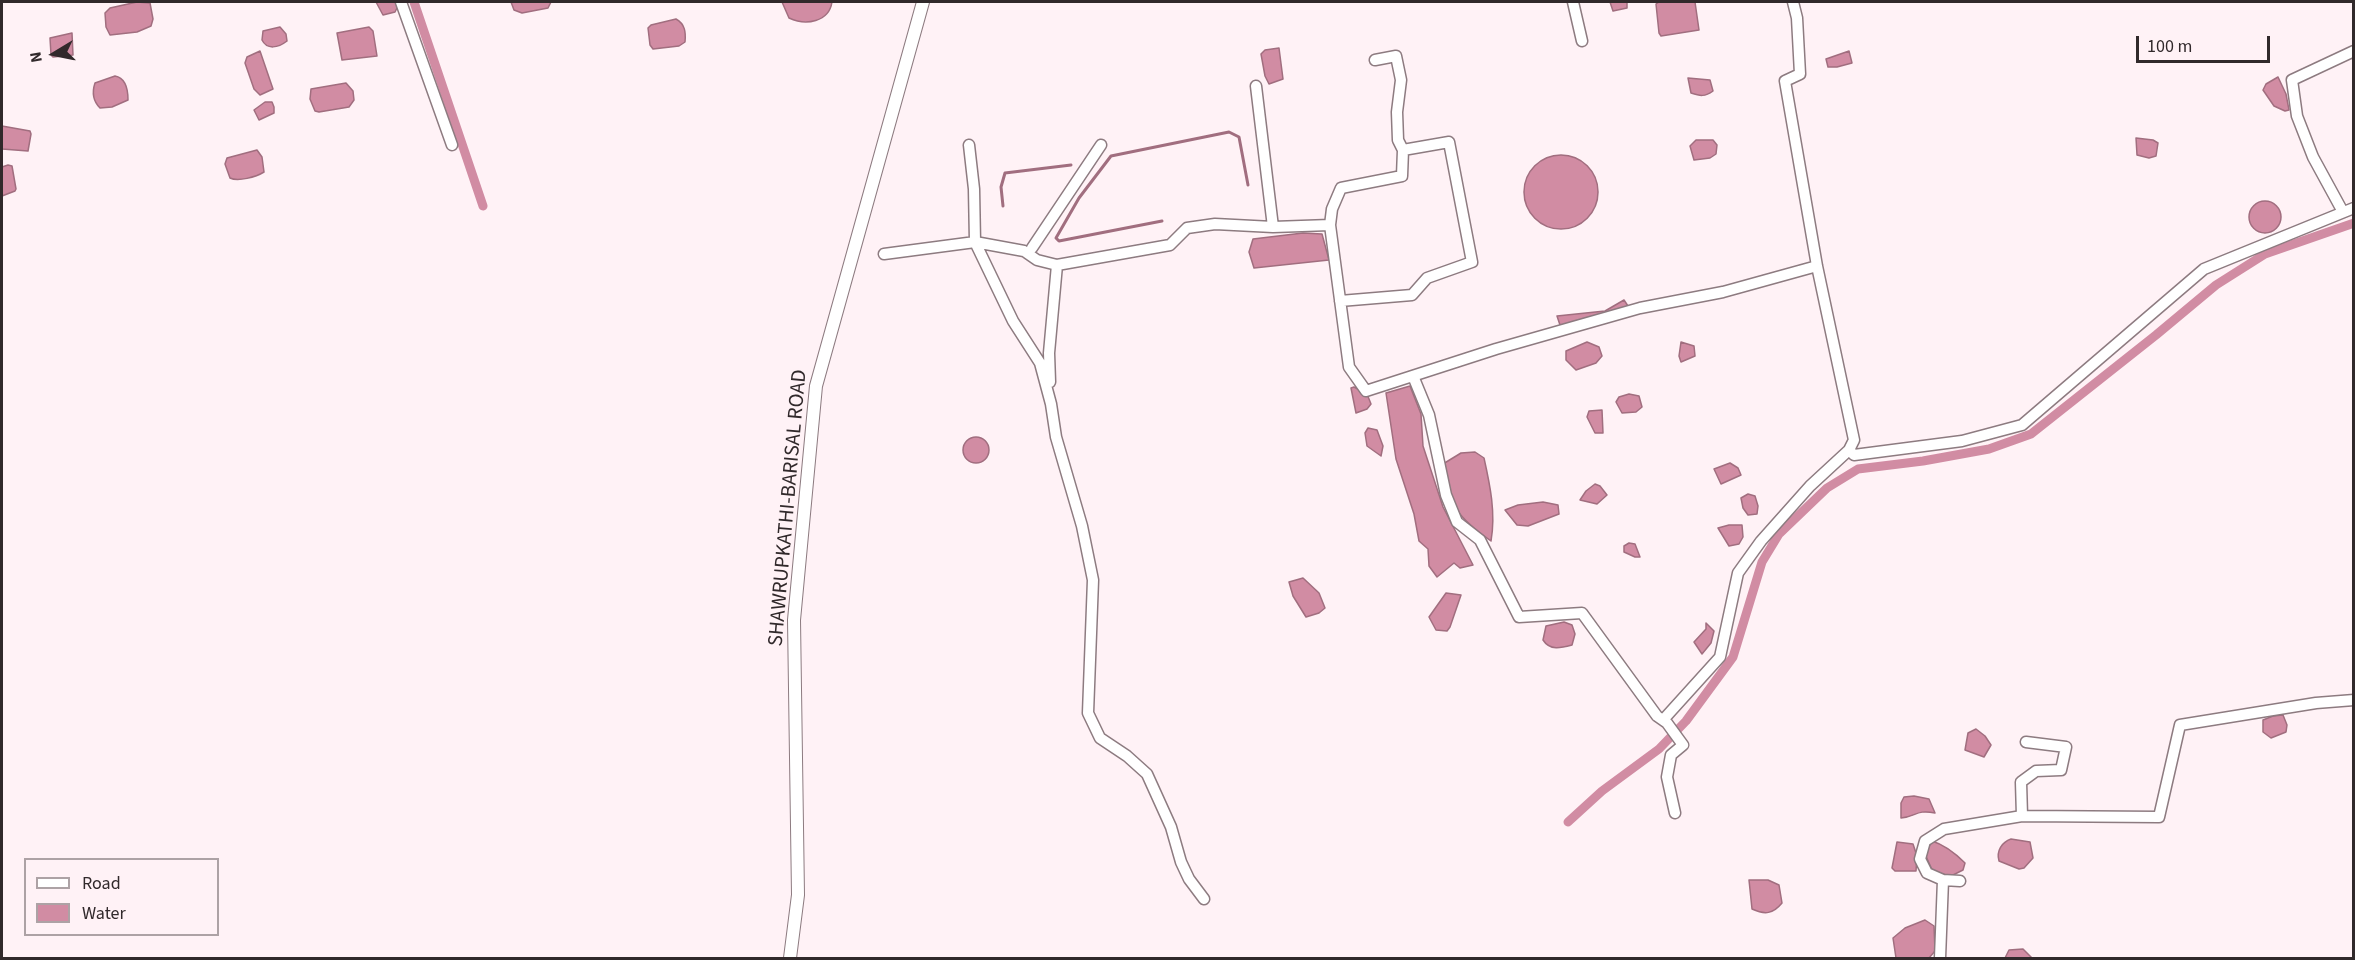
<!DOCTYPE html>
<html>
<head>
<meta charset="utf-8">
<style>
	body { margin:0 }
	#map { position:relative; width:2355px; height:960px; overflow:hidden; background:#fff2f6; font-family:"Source Sans 3",sans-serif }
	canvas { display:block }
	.frame { position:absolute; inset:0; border:3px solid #31292b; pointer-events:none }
	.legend { position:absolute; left:24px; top:858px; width:195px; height:78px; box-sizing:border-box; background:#fff2f6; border:2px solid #ada2a5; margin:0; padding:8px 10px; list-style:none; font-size:18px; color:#31292b }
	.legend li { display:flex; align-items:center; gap:12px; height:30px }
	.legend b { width:30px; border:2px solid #ada2a5 }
	.north { position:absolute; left:24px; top:24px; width:60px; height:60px; -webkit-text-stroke:4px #fff2f6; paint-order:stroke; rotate:260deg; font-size:16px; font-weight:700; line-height:24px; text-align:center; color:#31292b }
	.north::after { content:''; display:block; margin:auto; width:21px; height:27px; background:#31292b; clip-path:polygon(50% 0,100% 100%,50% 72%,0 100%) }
	.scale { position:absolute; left:2136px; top:36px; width:134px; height:27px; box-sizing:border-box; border:3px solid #31292b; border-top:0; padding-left:8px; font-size:18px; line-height:21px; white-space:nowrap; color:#31292b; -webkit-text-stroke:4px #fff2f6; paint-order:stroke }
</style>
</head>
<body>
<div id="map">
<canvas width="2355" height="960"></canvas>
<div class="frame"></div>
<ul class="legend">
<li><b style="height:8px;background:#fff"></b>Road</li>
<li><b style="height:16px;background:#d18ca3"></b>Water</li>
</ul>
<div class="north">N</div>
<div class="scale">100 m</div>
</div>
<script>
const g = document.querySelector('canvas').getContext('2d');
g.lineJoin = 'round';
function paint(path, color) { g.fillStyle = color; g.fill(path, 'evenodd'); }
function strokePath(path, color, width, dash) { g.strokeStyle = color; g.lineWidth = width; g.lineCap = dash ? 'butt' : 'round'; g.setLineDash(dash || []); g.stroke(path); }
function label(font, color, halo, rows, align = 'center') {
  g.font = font + ' "Source Sans 3",sans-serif'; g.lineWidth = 4.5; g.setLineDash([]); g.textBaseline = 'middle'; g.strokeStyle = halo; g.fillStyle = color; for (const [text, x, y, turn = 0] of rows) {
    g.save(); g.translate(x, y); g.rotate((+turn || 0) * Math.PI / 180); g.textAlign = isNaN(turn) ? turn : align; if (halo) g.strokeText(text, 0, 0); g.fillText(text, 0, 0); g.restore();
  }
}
const water = new Path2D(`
	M 137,2 L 150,3 L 153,19 L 151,26 L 137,32 L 110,35 L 106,27 L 105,13 L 110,8 Z
	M 376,2 L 397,2 L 398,6 L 395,12 L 383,15 Z
	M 511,2 L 551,2 L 548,8 L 522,13 L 514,10 Z
	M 782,2 L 832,2 C 829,22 806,26 789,18 Z
	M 1610,2 L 1627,2 L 1627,8 L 1613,11 Z
	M 1659,2 L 1695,2 L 1699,30 L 1661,36 L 1659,33 L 1656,4 Z
	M 676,19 C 685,24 686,32 685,42 L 679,46 L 653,49 L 650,45 L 648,28 L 651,25 Z
	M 280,27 L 286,34 L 287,41 C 278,48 267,50 262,40 L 263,31 Z
	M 369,27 L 373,31 L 377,56 L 342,60 L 337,33 Z
	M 72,33 L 73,55 L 53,57 L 51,55 L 50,38 Z
	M 1279,48 L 1283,79 L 1269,84 L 1265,76 L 1261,54 L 1265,50 Z
	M 260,51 L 273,89 L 260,95 L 254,89 L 245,63 L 247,57 Z
	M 1849,51 L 1852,63 L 1837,67 L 1828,67 L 1826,59 Z
	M 115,76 C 126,78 128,90 128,100 L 112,107 L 100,108 C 93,101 92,92 95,83 Z
	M 2278,77 L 2286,94 L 2289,110 L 2285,111 L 2274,106 L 2263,90 L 2266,84 Z
	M 1688,78 L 1710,80 L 1713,91 C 1705,97 1700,96 1691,93 Z
	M 346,83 L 353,91 L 354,100 L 349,107 L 319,112 L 315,111 L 310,99 L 311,89 Z
	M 265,102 L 272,102 L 274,107 L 274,113 L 259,120 L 254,110 Z
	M 2,126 L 30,131 L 31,134 L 28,151 L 2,149 Z
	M 2136,138 L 2153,140 L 2158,143 L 2156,156 L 2149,158 L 2137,155 Z
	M 1696,140 L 1713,140 L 1717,145 L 1716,154 L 1710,158 L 1694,160 L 1690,146 Z
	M 257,150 L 262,157 L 264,172 C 256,177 238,182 230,178 L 225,164 L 227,158 Z
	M1524 192a37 37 0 1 1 74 0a37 37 0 1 1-74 0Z
	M 8,165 L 12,166 L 16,189 L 15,191 L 2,196 L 2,167 Z
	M2249 217a16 16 0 1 1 32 0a16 16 0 1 1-32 0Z
	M 1303,233 L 1322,234 L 1329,260 L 1254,268 L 1249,252 L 1253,239 Z
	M 1624,300 L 1628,306 L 1568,325 L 1560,325 L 1557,316 L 1605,311 Z
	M 1587,342 L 1599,347 L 1602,356 L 1596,363 L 1576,370 L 1566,360 L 1566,351 Z
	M 1681,342 L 1694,346 L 1695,356 L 1681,362 L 1679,356 Z
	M 1410,386 L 1421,414 L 1423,446 L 1443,507 L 1473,565 L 1460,568 L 1454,563 L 1437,577 L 1429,566 L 1428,549 L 1419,541 L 1414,514 L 1396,459 L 1386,393 Z
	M 1354,387 L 1367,394 L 1371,404 L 1367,409 L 1356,413 L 1351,388 Z
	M 1629,394 L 1639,396 L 1642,407 L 1636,412 L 1622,413 L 1616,402 L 1619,397 Z
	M 1602,410 L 1603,433 L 1595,433 L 1587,417 L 1589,411 Z
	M 1368,428 L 1377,430 L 1383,446 L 1381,456 L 1367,446 L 1365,433 Z
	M963 450a13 13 0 1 1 26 0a13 13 0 1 1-26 0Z
	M 1475,452 L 1484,458 C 1490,485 1496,513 1491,541 C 1453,514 1453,508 1443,464 L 1461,453 Z
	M 1730,463 L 1738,468 L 1741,475 L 1721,484 L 1714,469 Z
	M 1595,484 L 1600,486 L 1607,495 L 1597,504 L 1580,500 L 1586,491 Z
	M 1748,494 L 1755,496 L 1758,506 L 1757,514 L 1748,515 L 1743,508 L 1741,498 Z
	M 1543,502 L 1558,505 L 1559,514 L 1528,526 L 1517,525 L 1505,510 L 1518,505 Z
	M 1729,525 L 1742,525 L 1743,537 L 1739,544 L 1729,546 L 1718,528 Z
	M 1629,543 L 1635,544 L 1640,557 L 1635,557 L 1624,552 L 1624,546 Z
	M 1303,578 L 1319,593 L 1325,608 L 1319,613 L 1306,617 L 1293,596 L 1289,582 Z
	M 1446,593 L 1461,595 L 1450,627 L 1447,631 L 1436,630 L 1429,617 Z
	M 1564,622 L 1572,625 L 1575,634 L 1572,645 C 1561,648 1550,651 1543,640 L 1546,626 Z
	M 1706,623 L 1714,631 L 1711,643 L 1702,654 L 1694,642 L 1706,629 Z
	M 2283,715 L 2287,725 L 2286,732 L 2271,738 L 2263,732 L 2263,720 L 2273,716 Z
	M 1976,729 L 1985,736 L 1991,745 L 1984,757 L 1965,750 L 1968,733 Z
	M 1914,796 L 1929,799 L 1935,813 C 1916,809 1916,817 1901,818 L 1901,803 L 1904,797 Z
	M 2011,839 L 2030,842 L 2033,858 L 2024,868 L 2019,869 L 1999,861 C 1996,851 2002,842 2011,839 Z
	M 1932,841 C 1945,845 1955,853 1965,863 L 1963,870 L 1951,876 L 1933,872 L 1925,854 Z
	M 1897,842 L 1913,844 L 1917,856 L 1916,871 L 1895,871 L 1892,868 Z
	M 1768,880 L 1779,885 L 1782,903 C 1773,914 1765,915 1752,909 L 1749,880 Z
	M 1925,920 L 1934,926 L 1935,951 L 1929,958 L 1896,958 L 1893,938 L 1905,928 Z
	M 2023,949 L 2032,958 L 2005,958 L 2009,950 Z`);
paint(water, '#d18ca3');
strokePath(water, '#a16e7f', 1.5);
strokePath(new Path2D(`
	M 1003,206 L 1001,187 L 1005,173 L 1071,165
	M 1162,221 L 1059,241 L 1056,238 L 1079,198 L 1111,156 L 1229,132 L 1239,137 L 1248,185`), '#a16e7f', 3);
strokePath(new Path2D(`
	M 414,2 L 483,206
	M 1568,822 L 1602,791 L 1659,749 L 1686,721 L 1733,657 L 1762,562 L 1779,534 L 1827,488 L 1858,469 L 1923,461 L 1989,449 L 2031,434 L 2156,335 L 2216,285 L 2265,254 L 2354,223`), '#d18ca3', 9);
const minor = new Path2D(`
	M 401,2 L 452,145
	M 1573,2 L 1582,41
	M 1256,86 L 1273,227
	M 969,145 L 974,189 L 975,242 L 1024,251 L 1037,260 L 1057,265 L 1170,245 L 1187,228 L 1215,224 L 1273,227 L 1330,225 L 1349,367 L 1366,391 L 1496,349 L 1640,308 L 1723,292 L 1817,266
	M 2343,212 L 2313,157 L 2297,116 L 2292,80 L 2354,51
	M 1330,225 L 1332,209 L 1341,188 L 1402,176 L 1403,150 L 1398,140 L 1397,112 L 1401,80 L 1396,56 L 1375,60
	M 1032,248 L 1101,145
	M 884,254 L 975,242 L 1013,321 L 1040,363 L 1051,404 L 1056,437 L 1082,526 L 1093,580 L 1088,713 L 1100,738 L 1127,756 L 1147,774 L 1171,827 L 1181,862 L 1189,879 L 1204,899
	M 1340,301 L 1412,295 L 1427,278 L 1472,262 L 1449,142 L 1403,150
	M 1413,376 L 1429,415 L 1446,495 L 1457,522 L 1480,540 L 1519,617 L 1582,613 L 1657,716 L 1667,723 L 1683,745 L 1671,755 L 1667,777 L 1675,813
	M 1050,382 L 1049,353 L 1057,265
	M 1849,450 L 1854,455 L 1962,441 L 2022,425 L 2204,269 L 2354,208
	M 1663,720 L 1720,657 L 1738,573 L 1761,541 L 1810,486 L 1849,450 L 1854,440 L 1817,266 L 1785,81 L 1800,74 L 1797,18 L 1793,2
	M 2022,816 L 2021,782 L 2036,771 L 2061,770 L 2066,747 L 2026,742
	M 1960,881 L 1943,880 L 1927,873 L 1920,859 L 1925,841 L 1944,829 L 2022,816 L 2159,817 L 2180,725 L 2316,703 L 2354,700
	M 1940,958 L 1943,880`);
const major = new Path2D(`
	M 790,958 L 798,895 L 794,620 L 816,386 L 923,2`);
strokePath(minor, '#8d7b80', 13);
strokePath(major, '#8d7b80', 14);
strokePath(minor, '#fff', 10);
strokePath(major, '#fff', 12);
label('21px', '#31292b', '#fff2f6', [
	["SHAWRUPKATHI-BARISAL ROAD",789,508,-85]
]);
</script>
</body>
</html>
